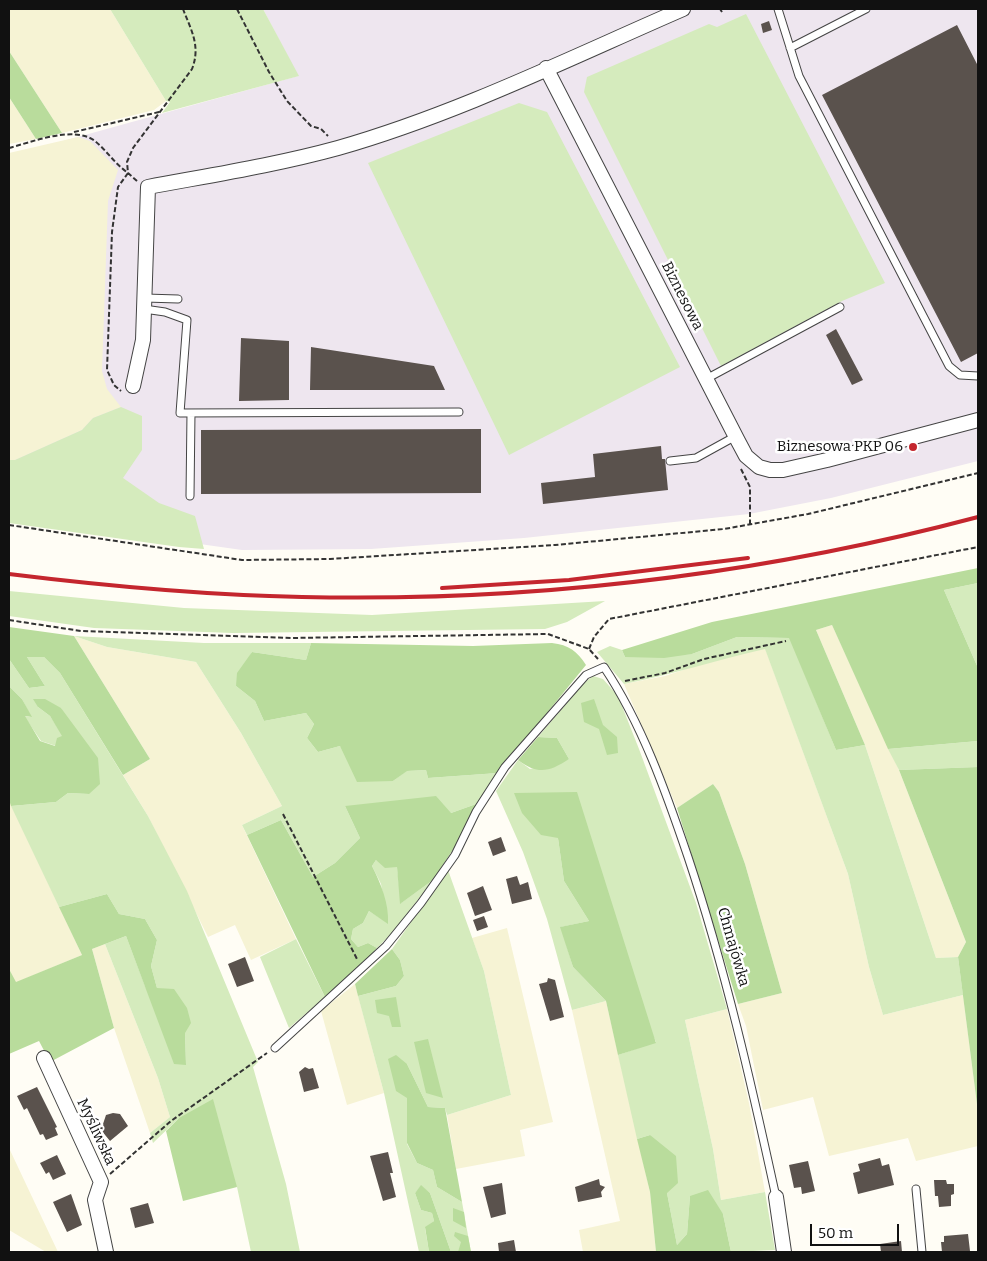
<!DOCTYPE html>
<html>
<head>
<meta charset="utf-8">
<style>
	body { margin:0 }
	#map { position:relative; width:987px; height:1261px; overflow:hidden; background:#fffdf5; font-family:Bitter,serif }
	canvas { display:block }
	.frame { position:absolute; inset:0; border:10px solid #111; pointer-events:none }
	.scale { position:absolute; left:810px; top:1224px; width:89px; height:22px; box-sizing:border-box; border:2px solid #111; border-top:0; padding-left:6px; font-size:15px; line-height:18px; white-space:nowrap; color:#111; -webkit-text-stroke:4px #fff; paint-order:stroke }
</style>
</head>
<body>
<div id="map">
<canvas width="987" height="1261"></canvas>
<div class="frame"></div>
<div class="scale">50 m</div>
</div>
<script>
const g = document.querySelector('canvas').getContext('2d');
g.lineJoin = 'round';
function paint(path, color) { g.fillStyle = color; g.fill(path, 'evenodd'); }
function strokePath(path, color, width, dash) { g.strokeStyle = color; g.lineWidth = width; g.lineCap = dash ? 'butt' : 'round'; g.setLineDash(dash || []); g.stroke(path); }
function label(font, color, halo, rows, align = 'center') {
  g.font = font + ' Bitter,serif'; g.lineWidth = 5; g.setLineDash([]); g.textBaseline = 'middle'; g.strokeStyle = halo; g.fillStyle = color; for (const [text, x, y, turn = 0] of rows) {
    g.save(); g.translate(x, y); g.rotate((+turn || 0) * Math.PI / 180); g.textAlign = isNaN(turn) ? turn : align; if (halo) g.strokeText(text, 0, 0); g.fillText(text, 0, 0); g.restore();
  }
}
paint(new Path2D(`
	M 263,9 L 978,9 L 978,461 L 831,498 L 749,514 L 524,538 L 371,549 L 242,550 L 9,517 L 9,156 L 298,76 Z`), '#eee6ef');
paint(new Path2D(`
	M 9,9 L 110,9 L 166,101 L 154,110 L 62,133 L 9,51 Z
	M 9,97 L 36,139 L 9,144 Z
	M 78,137 L 90,141 L 118,170 L 108,201 L 102,371 L 107,389 L 121,407 L 93,418 L 82,430 L 15,460 L 9,460 L 9,153 Z
	M 832,625 L 899,770 L 966,942 L 958,957 L 936,958 L 865,745 L 816,630 Z
	M 74,636 L 107,647 L 196,662 L 241,733 L 282,806 L 242,825 L 296,939 L 251,960 L 235,925 L 208,937 L 148,816 L 123,775 L 150,759 Z
	M 765,648 L 848,874 L 869,967 L 883,1015 L 963,995 L 978,1112 L 978,1146 L 916,1161 L 908,1138 L 829,1156 L 813,1097 L 763,1110 L 746,1026 L 738,1004 L 782,993 L 745,864 L 719,792 L 713,784 L 677,808 L 624,684 L 665,676 L 704,663 Z
	M 9,800 L 82,955 L 15,983 L 9,969 Z
	M 507,928 L 553,1122 L 520,1130 L 525,1156 L 456,1169 L 447,1115 L 511,1095 L 484,971 L 472,938 Z
	M 105,944 L 158,1078 L 170,1117 L 150,1133 L 114,1028 L 92,949 Z
	M 355,984 L 384,1093 L 347,1105 L 321,1011 Z
	M 606,1001 L 650,1192 L 656,1252 L 583,1252 L 579,1230 L 620,1221 L 572,1010 Z
	M 727,1009 L 749,1103 L 765,1192 L 721,1200 L 713,1149 L 685,1020 Z
	M 9,1148 L 58,1252 L 46,1252 L 9,1230 Z`), '#f6f3d4');
paint(new Path2D(`
	M 110,9 L 263,9 L 299,76 L 162,113 L 170,102 L 166,101 Z
	M 746,14 L 885,283 L 842,301 L 721,366 L 584,92 L 587,77 L 709,24 L 717,27 Z
	M 519,103 L 547,112 L 680,367 L 509,455 L 368,163 Z
	M 121,407 L 142,416 L 142,450 L 123,478 L 159,503 L 195,516 L 204,549 L 179,547 L 9,523 L 9,460 L 15,460 L 82,430 L 93,418 Z
	M 978,583 L 978,668 L 944,590 Z
	M 9,591 L 184,608 L 372,615 L 605,601 L 567,622 L 545,629 L 233,633 L 94,628 L 9,616 Z
	M 74,636 L 204,643 L 311,643 L 306,660 L 252,652 L 236,686 L 255,701 L 264,721 L 306,713 L 314,724 L 307,738 L 318,752 L 340,746 L 393,781 L 406,771 L 426,770 L 428,778 L 498,773 L 479,803 L 451,813 L 345,806 L 360,838 L 335,863 L 313,877 L 281,820 L 247,835 L 242,825 L 282,806 L 241,733 L 196,662 L 107,647 Z
	M 737,637 L 790,638 L 836,750 L 865,745 L 936,958 L 958,957 L 963,995 L 883,1015 L 869,967 L 848,874 L 765,649 C 717,660 671,675 624,684 L 597,652 L 610,646 L 622,650 L 625,657 L 692,654 Z
	M 27,657 L 44,657 L 60,673 L 148,816 L 187,891 L 258,1062 L 253,1067 L 286,1184 L 300,1252 L 251,1252 L 237,1187 L 179,1118 L 153,1143 L 150,1133 L 170,1117 L 158,1078 L 105,944 L 126,936 L 145,986 L 186,1065 L 185,1033 L 157,988 L 151,966 L 157,940 L 145,919 L 119,914 L 107,894 L 59,907 L 11,806 L 56,802 L 68,793 L 89,794 L 61,708 L 38,707 L 50,716 L 63,736 L 56,746 L 41,741 L 24,716 L 31,717 L 22,699 L 9,686 L 9,659 L 29,688 L 45,686 Z
	M 593,676 L 603,679 L 618,696 L 639,749 L 696,903 L 727,1009 L 685,1020 L 713,1149 L 721,1200 L 765,1192 L 775,1250 L 731,1252 L 723,1214 L 690,1196 L 687,1234 L 677,1245 L 667,1193 L 650,1135 L 637,1139 L 618,1055 L 656,1042 L 558,838 L 564,881 L 589,921 L 561,927 L 573,967 L 606,1001 L 572,1010 L 547,919 L 523,852 L 496,791 L 518,760 L 530,769 L 569,759 L 557,738 L 538,737 L 583,684 Z
	M 978,741 L 978,767 L 899,770 L 888,749 Z
	M 376,860 L 397,867 L 401,903 L 433,880 L 393,932 L 377,948 L 368,943 L 358,947 L 351,939 L 353,929 L 363,923 L 369,911 L 388,923 L 381,884 L 372,866 Z
	M 448,870 L 484,971 L 511,1095 L 447,1115 L 445,1108 L 428,1107 L 407,1064 L 407,1144 L 417,1163 L 433,1170 L 437,1187 L 462,1202 L 471,1252 L 451,1252 L 430,1193 L 421,1186 L 415,1193 L 421,1210 L 432,1213 L 434,1221 L 425,1228 L 429,1252 L 419,1252 L 384,1093 L 358,996 L 396,986 L 404,976 L 400,960 L 392,949 Z
	M 296,939 L 325,997 L 289,1028 L 260,957 Z`), '#d5ebbd');
paint(new Path2D(`
	M 9,51 L 62,133 L 36,139 L 9,97 Z
	M 978,568 L 978,583 L 944,590 L 978,668 L 978,741 L 888,749 L 832,625 L 816,630 L 865,745 L 836,750 L 789,638 L 737,637 L 692,654 L 664,658 L 625,657 L 622,650 L 712,622 Z
	M 9,627 L 74,636 L 150,759 L 123,775 L 60,673 L 44,657 L 27,657 L 45,686 L 29,688 L 9,659 Z
	M 311,643 L 473,646 L 552,643 C 569,645 577,651 586,665 L 498,773 L 428,778 L 426,770 L 407,771 L 393,781 L 357,782 L 340,746 L 318,752 L 307,738 L 314,724 L 306,713 L 264,721 L 255,701 L 236,686 L 237,673 L 252,652 L 306,660 Z
	M 9,686 L 22,699 L 32,717 L 25,716 L 40,741 L 55,746 L 57,738 L 62,736 L 50,716 L 38,707 L 33,699 L 45,699 L 61,708 L 98,758 L 100,784 L 89,794 L 68,793 L 56,802 L 11,806 L 9,800 Z
	M 594,699 L 603,725 L 617,737 L 618,753 L 607,755 L 599,729 L 584,722 L 581,703 Z
	M 538,737 L 557,738 L 569,759 C 549,772 538,775 518,760 Z
	M 978,767 L 978,1112 L 958,957 L 966,942 L 899,770 Z
	M 713,784 L 719,792 L 745,864 L 782,993 L 738,1004 L 677,808 Z
	M 577,792 L 656,1043 L 618,1055 L 606,1001 L 573,967 L 560,927 L 589,921 L 564,881 L 558,838 L 541,835 L 522,813 L 514,793 Z
	M 436,796 L 451,813 L 479,803 L 456,845 L 433,880 L 400,904 L 397,867 L 385,868 L 376,860 L 372,866 C 381,884 389,903 388,924 L 369,911 L 363,923 L 353,929 L 351,939 L 358,947 L 368,943 L 377,948 L 362,966 L 325,997 L 247,835 L 281,820 L 313,877 L 335,863 L 360,838 L 345,806 Z
	M 107,894 L 119,914 L 145,919 L 157,940 L 151,966 L 157,988 L 174,989 L 187,1008 L 191,1023 L 185,1033 L 186,1065 L 174,1064 L 126,936 L 92,949 L 114,1028 L 50,1062 L 39,1041 L 9,1054 L 9,969 L 16,982 L 82,955 L 59,907 Z
	M 392,949 L 400,960 L 404,976 L 396,986 L 358,996 L 355,984 Z
	M 396,997 L 401,1027 L 392,1027 L 389,1016 L 377,1013 L 375,1000 Z
	M 428,1039 L 443,1098 L 426,1093 L 414,1042 Z
	M 396,1055 L 407,1064 L 428,1107 L 445,1108 L 462,1202 L 437,1187 L 433,1170 L 417,1163 L 407,1143 L 407,1098 L 396,1091 L 388,1059 Z
	M 213,1099 L 237,1187 L 183,1201 L 166,1131 L 179,1118 Z
	M 650,1135 L 676,1156 L 678,1183 L 667,1193 L 677,1245 L 687,1234 L 690,1196 L 708,1190 L 723,1214 L 731,1252 L 656,1252 L 650,1192 L 637,1139 Z
	M 421,1185 L 430,1193 L 451,1252 L 429,1252 L 425,1227 L 434,1221 L 432,1213 L 421,1210 L 415,1193 Z
	M 453,1208 L 464,1212 L 466,1228 L 453,1221 Z
	M 455,1232 L 468,1236 L 471,1252 L 458,1252 L 461,1242 L 454,1236 Z`), '#b9dc9c');
paint(new Path2D(`
	M 769,21 L 772,30 L 763,33 L 761,24 Z
	M 957,25 L 978,66 L 978,353 L 961,362 L 822,95 Z
	M 836,329 L 863,380 L 852,385 L 826,335 Z
	M 241,338 L 289,341 L 289,400 L 239,401 Z
	M 311,347 L 434,366 L 445,390 L 310,390 Z
	M 481,429 L 481,493 L 201,494 L 201,430 Z
	M 661,446 L 662,459 L 665,459 L 668,490 L 543,504 L 541,483 L 595,477 L 593,454 Z
	M 501,837 L 506,851 L 493,856 L 488,842 Z
	M 517,876 L 520,885 L 528,882 L 532,899 L 512,904 L 506,879 Z
	M 483,886 L 492,910 L 475,916 L 467,893 Z
	M 484,916 L 488,927 L 477,931 L 473,920 Z
	M 245,957 L 254,981 L 237,987 L 228,964 Z
	M 548,978 L 555,980 L 564,1017 L 550,1021 L 539,984 L 547,982 Z
	M 305,1067 L 309,1069 L 313,1068 L 319,1088 L 304,1092 L 299,1072 Z
	M 37,1087 L 57,1127 L 55,1128 L 58,1135 L 46,1140 L 43,1134 L 40,1135 L 27,1108 L 24,1110 L 17,1096 Z
	M 113,1113 L 120,1114 L 128,1126 L 110,1141 L 101,1130 L 106,1115 Z
	M 388,1152 L 393,1173 L 390,1173 L 396,1197 L 383,1201 L 370,1156 Z
	M 57,1155 L 66,1174 L 53,1180 L 49,1172 L 46,1174 L 40,1163 Z
	M 880,1158 L 882,1166 L 889,1164 L 894,1185 L 858,1194 L 853,1173 L 860,1171 L 858,1164 Z
	M 808,1161 L 815,1191 L 802,1194 L 801,1187 L 794,1188 L 789,1165 Z
	M 599,1179 L 600,1185 L 605,1187 L 601,1192 L 602,1197 L 578,1202 L 575,1187 Z
	M 934,1180 L 946,1180 L 947,1184 L 954,1184 L 954,1194 L 951,1195 L 951,1206 L 939,1207 L 938,1196 L 935,1196 Z
	M 502,1183 L 506,1214 L 491,1218 L 483,1187 Z
	M 71,1194 L 82,1225 L 67,1232 L 53,1202 Z
	M 148,1203 L 154,1223 L 135,1228 L 130,1208 Z
	M 968,1234 L 970,1251 L 942,1252 L 941,1242 L 944,1242 L 944,1236 Z
	M 514,1240 L 516,1252 L 499,1252 L 498,1243 Z
	M 901,1241 L 902,1252 L 881,1252 L 880,1244 Z`), '#5a524d');
const lane = new Path2D(`
	M 778,9 L 799,76 L 949,366 L 960,375 L 978,376
	M 790,48 L 866,9
	M 145,298 L 178,299
	M 144,309 L 165,312 L 187,320 L 180,413 L 459,412
	M 706,379 L 840,307
	M 670,461 L 696,458 L 736,436
	M 190,496 L 191,413
	M 275,1048 L 386,946 L 421,903 L 455,855 L 476,812 L 505,767 L 586,675 L 604,667 C 642,724 666,792 688,857 C 725,968 751,1082 776,1197
	M 916,1189 L 922,1252`);
const street = new Path2D(`
	M 546,68 L 738,441 L 746,456 L 759,467 L 770,470 L 783,470 L 827,460 L 978,420
	M 133,386 L 143,340 L 148,187 C 212,175 276,165 338,148 C 457,114 570,58 683,9
	M 44,1058 L 101,1182 L 95,1200 L 106,1252
	M 776,1197 L 784,1252`);
strokePath(lane, '#444', 9);
strokePath(street, '#444', 16);
strokePath(new Path2D(`
	M 237,9 L 269,72 L 287,101 L 311,126 L 321,129 L 328,136
	M 720,9 L 722,12
	M 74,132 L 159,112
	M 9,148 C 32,142 74,125 95,141 C 107,151 115,164 128,173 L 118,187 L 112,232 L 107,370 L 114,385 L 121,391
	M 137,181 L 128,173 L 127,162 L 133,148 L 192,69 C 201,46 191,30 183,9
	M 741,469 L 750,487 L 750,525
	M 977,500 L 978,500
	M 9,525 L 242,560 L 330,559 L 555,545 L 724,529 L 808,514 L 978,473
	M 9,620 L 81,631 L 291,638 L 548,634 L 589,649 L 598,659
	M 589,649 L 594,637 L 609,619 L 978,547
	M 625,681 L 665,673 L 704,659 L 786,641
	M 283,814 L 358,961
	M 110,1174 L 171,1121 L 267,1053`), '#333', 2, [5, 2.5]);
strokePath(lane, '#fff', 7);
strokePath(street, '#fff', 14);
strokePath(new Path2D(`
	M 9,574 C 106,586 204,595 302,597 C 529,602 759,575 978,517
	M 442,588 L 569,580 L 748,558`), '#c4262e', 4);
for (const [x, y, r, color] of [
	[913,447,5,"#c4262e"]
]) { const dot = new Path2D(); dot.arc(x, y, r, 0, 2 * Math.PI); g.fillStyle = color; g.fill(dot); strokePath(dot, '#fff', 2); }
label('15px', '#111', '#fff', [
	["Biznesowa",682,296,63],
	["Chmajówka",733,947,74],
	["Myśliwska",96,1132,65]
]);
label('15px', '#111', '#fff', [
	["Biznesowa PKP 06",903,447]
], 'right');
</script>
</body>
</html>
